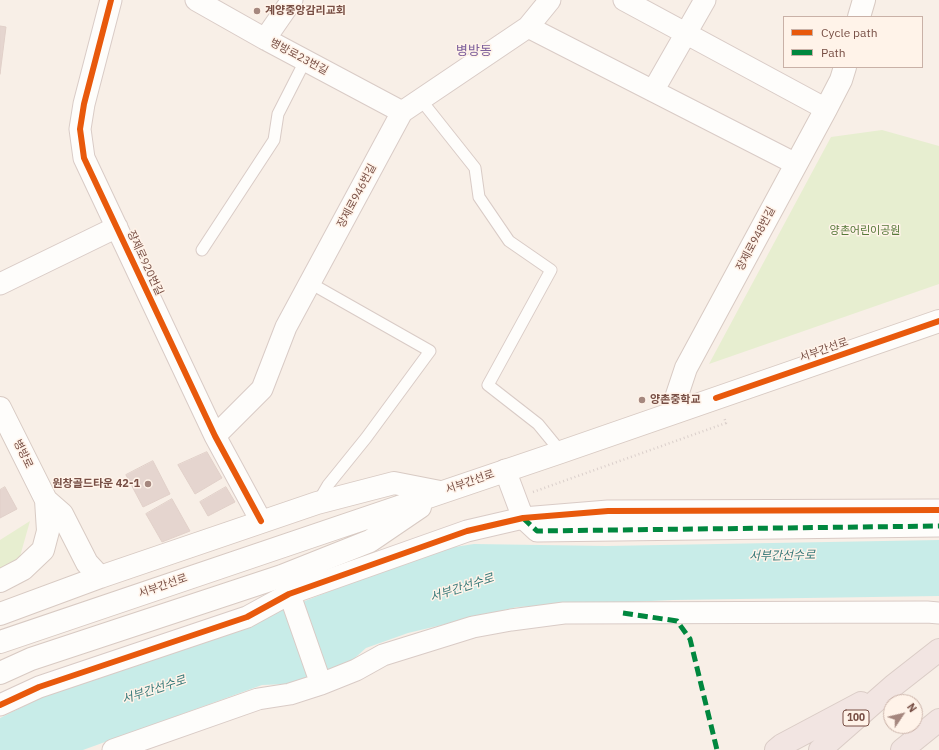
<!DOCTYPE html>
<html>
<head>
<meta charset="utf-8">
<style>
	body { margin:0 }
	#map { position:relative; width:939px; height:750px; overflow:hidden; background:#f8efe7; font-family:"IBM Plex Sans",sans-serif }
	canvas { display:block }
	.legend { position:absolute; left:783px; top:16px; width:140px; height:52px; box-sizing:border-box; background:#fff3e9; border:1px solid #c9b1a7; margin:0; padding:5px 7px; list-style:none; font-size:12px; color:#784f45 }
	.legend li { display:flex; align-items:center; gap:8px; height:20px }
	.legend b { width:20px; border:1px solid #c9b1a7 }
	.north { position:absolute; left:883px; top:694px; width:40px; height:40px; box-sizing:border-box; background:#fff3e9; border:1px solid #c9b1a7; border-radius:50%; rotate:55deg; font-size:11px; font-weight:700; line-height:16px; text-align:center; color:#784f45 }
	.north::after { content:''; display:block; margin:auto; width:14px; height:18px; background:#a5877e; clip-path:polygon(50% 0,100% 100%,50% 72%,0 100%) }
</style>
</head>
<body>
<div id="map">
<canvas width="939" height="750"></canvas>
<ul class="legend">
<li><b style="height:5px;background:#e8590c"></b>Cycle path</li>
<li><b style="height:5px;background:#00873e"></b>Path</li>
</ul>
<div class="north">N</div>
</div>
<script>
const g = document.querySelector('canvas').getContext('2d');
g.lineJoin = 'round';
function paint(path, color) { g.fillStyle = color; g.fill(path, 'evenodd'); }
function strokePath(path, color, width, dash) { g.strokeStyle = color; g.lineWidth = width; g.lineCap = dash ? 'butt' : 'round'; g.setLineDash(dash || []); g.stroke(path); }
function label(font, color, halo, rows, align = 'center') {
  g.font = font + ' "IBM Plex Sans","Noto Sans KR",sans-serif'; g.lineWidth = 3; g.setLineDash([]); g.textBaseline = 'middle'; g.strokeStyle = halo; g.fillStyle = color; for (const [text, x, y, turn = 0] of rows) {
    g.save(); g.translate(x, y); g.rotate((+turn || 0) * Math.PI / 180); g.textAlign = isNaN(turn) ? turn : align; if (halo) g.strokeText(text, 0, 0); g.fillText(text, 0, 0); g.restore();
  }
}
paint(new Path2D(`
	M 882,130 L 939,146 L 939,284 L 709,364 L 831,137 Z
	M 30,521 L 19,560 L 0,571 L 0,540 Z`), '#e7eed0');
paint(new Path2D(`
	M 939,540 L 939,596 L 673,600 L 517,607 L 408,633 L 366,648 L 347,665 L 287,684 L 262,685 L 83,750 L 0,750 L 0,718 L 46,695 L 236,628 L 435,550 L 474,544 L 606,546 Z`), '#c8ece8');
const building = new Path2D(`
	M 0,26 L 6,27 L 0,74 Z
	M 207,452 L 222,478 L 195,494 L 178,465 Z
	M 153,461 L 170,494 L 143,507 L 126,475 Z
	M 5,487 L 17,509 L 0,518 L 0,490 Z
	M 226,487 L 235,502 L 208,516 L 200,502 Z
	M 172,499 L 190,531 L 162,542 L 146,514 Z`);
paint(building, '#e5d5cf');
strokePath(building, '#e1d0c9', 1);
const lane = new Path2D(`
	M 421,100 L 475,168 L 479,197 L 509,241 L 551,270 L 488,385 L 538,424 L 561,452
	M 202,250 L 274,140 L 278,114 L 305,61
	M 310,283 L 430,351 L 366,438 L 328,485 L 318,502`);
const street = new Path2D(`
	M 111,0 L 84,104 L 80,129 L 84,158 L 215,436 L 261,521
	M 196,0 L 265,39 L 402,112
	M 624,0 L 826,109
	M 528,27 L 796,164
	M 265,39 L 292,0
	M 653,91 L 705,0
	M 0,284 L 117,227
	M 215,436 L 262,389 L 286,327 L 402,112 L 528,27 L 550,0
	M 505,470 L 523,518 L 537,531 L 939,526
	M 285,581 L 321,684
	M 0,705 L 39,687 L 247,617 L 289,594 L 467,531 L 523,518 L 608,511 L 939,510
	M 113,750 L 258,699 L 290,694 L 321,684 L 356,670 L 383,655 L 473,627 L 511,620 L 564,613 L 927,612 L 939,613`);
const secondary = new Path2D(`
	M 859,17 L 864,0
	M 0,408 L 46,500 L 48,531 L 43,550 L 23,569 L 0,581
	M 671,413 L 686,368 L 826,109 L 841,80 L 845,67
	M 46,500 L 62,514 L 87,563 L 100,577
	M 0,614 L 100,577 L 317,503 L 394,483 L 440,492
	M 0,642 L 561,452 L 939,321
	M 0,673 L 31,659 L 282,576 L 370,541 L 420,507`);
const highway = new Path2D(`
	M 776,750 L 782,745 L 861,703
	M 820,750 L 893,686 L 939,650
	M 902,750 L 939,720`);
strokePath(lane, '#d9cbc6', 13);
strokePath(street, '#d9cbc6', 23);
strokePath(secondary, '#d8cac3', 24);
strokePath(highway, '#daccc6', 24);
strokePath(new Path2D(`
	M 533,492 L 726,423 L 724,417`), '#dacfcb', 2.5, [1, 3]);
strokePath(lane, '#fefdfb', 11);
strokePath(street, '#fefdfb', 21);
strokePath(secondary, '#fefdfb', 22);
strokePath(highway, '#f2e5e2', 22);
strokePath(new Path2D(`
	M 523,518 L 537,531 L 939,526
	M 623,613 L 677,621 L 690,639 L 717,750`), '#00873e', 5, [10, 5]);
strokePath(new Path2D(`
	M 111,0 L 84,104 L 80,129 L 84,158 L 215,436 L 261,521
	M 716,398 L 939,321
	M 0,705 L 39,687 L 247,617 L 289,594 L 467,531 L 523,518 L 608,511 L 939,510`), '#e8590c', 6);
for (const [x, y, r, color] of [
	[257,11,4,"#a5877e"],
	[642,400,4,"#a5877e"],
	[148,484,4,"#a5877e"]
]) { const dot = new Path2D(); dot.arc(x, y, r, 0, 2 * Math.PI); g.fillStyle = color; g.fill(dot); strokePath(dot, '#fff3e9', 1.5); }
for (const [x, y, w] of [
	[856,718,26]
]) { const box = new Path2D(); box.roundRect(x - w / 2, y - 8, w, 16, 3); g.fillStyle = '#fff3e9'; g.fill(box); strokePath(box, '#784f45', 1); }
label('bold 10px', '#784f45', null, [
	["100",856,718]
]);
label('bold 11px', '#784f45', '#fff3e9', [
	["계양중앙감리교회",265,11],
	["양촌중학교",650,400],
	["원창골드타운 42-1",140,484,"right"]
], 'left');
label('11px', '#784f45', '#fff3e9', [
	["병방로23번길",299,57,28],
	["장제로946번길",357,196,-62],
	["장제로948번길",756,239,-62],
	["장제로920번길",145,263,65],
	["서부간선로",824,350,-19],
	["병방로",23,454,64],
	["서부간선로",470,482,-19],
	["서부간선로",163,586,-19]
]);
label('11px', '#577a3a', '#fff3e9', [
	["양촌어린이공원",865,231]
]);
label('italic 12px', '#357878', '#fff3e9', [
	["서부간선수로",782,556,-1],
	["서부간선수로",462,588,-18],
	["서부간선수로",154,690,-18]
]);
label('13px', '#7e609c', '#fff3e9', [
	["병방동",474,51]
]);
</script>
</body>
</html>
